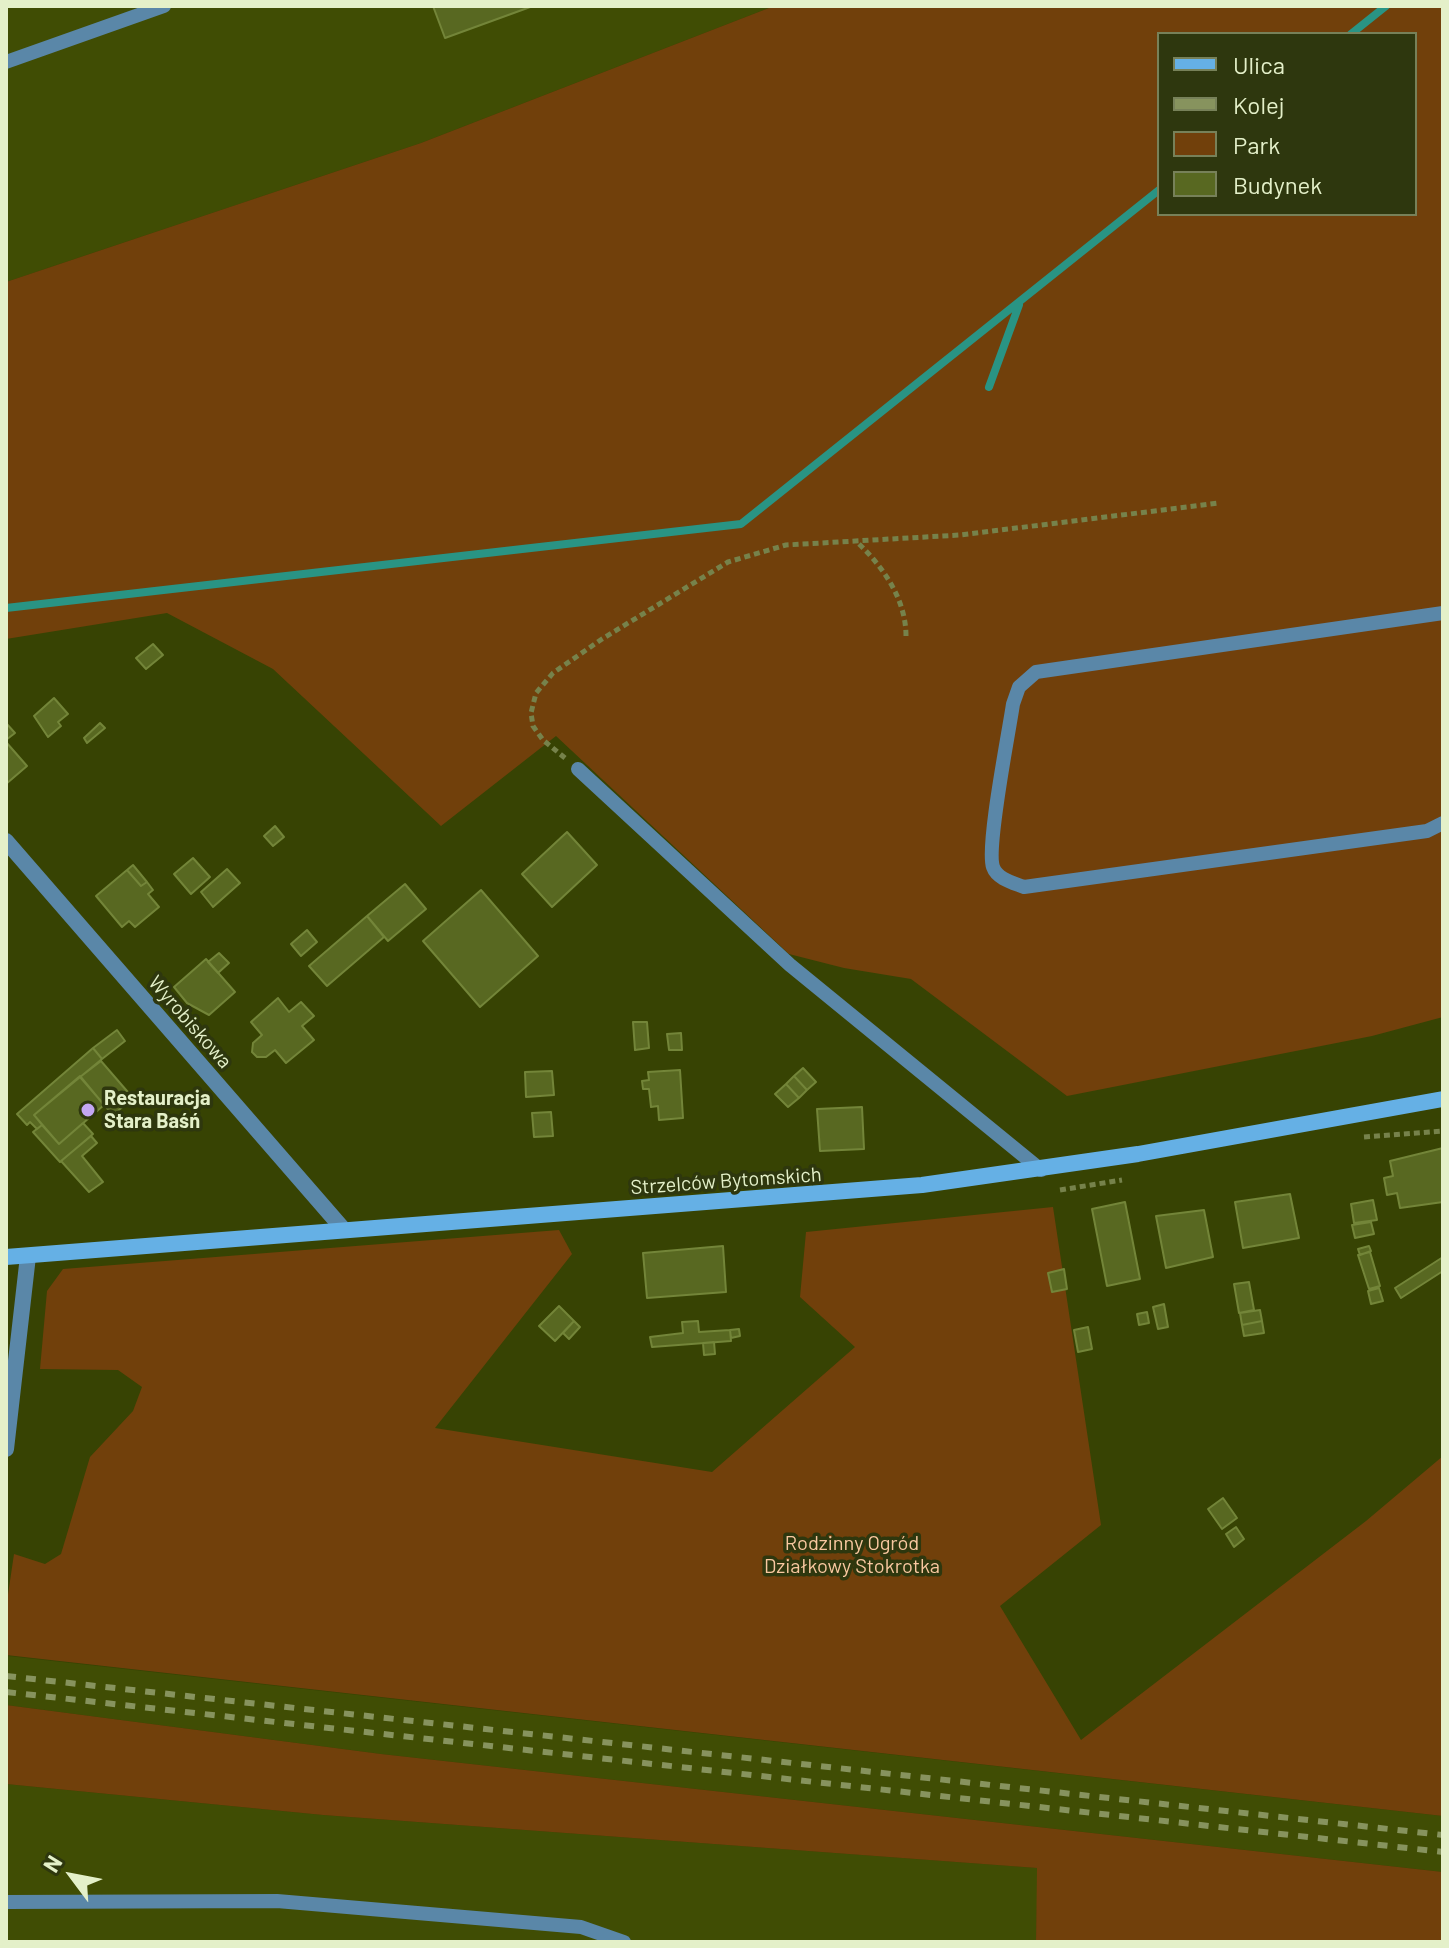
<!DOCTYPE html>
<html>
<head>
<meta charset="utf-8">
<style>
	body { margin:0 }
	#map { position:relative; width:1449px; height:1948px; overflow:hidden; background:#374303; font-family:Barlow,sans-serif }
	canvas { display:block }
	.frame { position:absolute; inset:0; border:8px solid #e4f0c9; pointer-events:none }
	.legend { position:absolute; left:1157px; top:32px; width:260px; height:184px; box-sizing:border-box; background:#2e370e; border:2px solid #778159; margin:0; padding:10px 14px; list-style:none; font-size:24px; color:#e4f0c9 }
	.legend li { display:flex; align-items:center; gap:16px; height:40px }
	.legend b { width:40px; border:2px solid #778159 }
	.north { position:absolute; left:32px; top:1836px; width:80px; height:80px; -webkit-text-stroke:6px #2e370e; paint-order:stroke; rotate:302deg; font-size:22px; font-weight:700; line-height:32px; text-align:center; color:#e4f0c9 }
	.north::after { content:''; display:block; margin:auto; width:28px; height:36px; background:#e4f0c9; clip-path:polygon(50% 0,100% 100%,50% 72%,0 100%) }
</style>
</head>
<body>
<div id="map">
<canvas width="1449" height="1948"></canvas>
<div class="frame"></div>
<ul class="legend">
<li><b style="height:10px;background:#65b0e5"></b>Ulica</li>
<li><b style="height:10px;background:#87935e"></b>Kolej</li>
<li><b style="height:22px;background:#71400b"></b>Park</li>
<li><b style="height:22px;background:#586821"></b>Budynek</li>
</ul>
<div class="north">N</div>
</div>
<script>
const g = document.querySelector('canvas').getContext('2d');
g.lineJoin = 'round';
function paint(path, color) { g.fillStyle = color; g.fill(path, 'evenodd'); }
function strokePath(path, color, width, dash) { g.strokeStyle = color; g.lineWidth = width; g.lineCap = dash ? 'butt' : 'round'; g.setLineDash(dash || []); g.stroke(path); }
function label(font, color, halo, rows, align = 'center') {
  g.font = font + ' Barlow,sans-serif'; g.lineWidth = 7; g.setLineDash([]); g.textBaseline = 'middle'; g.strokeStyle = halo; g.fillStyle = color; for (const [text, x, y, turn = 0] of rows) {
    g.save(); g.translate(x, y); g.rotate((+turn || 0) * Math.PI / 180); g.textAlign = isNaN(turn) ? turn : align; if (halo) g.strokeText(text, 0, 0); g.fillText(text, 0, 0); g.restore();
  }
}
paint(new Path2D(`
	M 6,6 L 774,6 L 421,143 L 6,282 Z
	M 8,1656 L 1443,1816 L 1443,1872 L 381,1754 L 6,1705 Z
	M 6,1784 L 323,1815 L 1038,1868 L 1036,1942 L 6,1942 Z`), '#404d04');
paint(new Path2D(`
	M 774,6 L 1443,6 L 1443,1017 L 1372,1036 L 1067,1096 L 911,979 L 844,968 L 789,954 L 556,736 L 441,826 L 273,669 L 167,613 L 6,639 L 6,282 L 421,143 ZM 1159,34 L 1415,34 L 1415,214 L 1159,214 Z
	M 1053,1207 L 1101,1525 L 1000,1606 L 1081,1740 L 1366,1521 L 1443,1456 L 1443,1816 L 6,1655 L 6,1608 L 14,1554 L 45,1564 L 61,1554 L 90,1457 L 133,1411 L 142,1387 L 118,1370 L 40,1369 L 47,1291 L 63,1269 L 559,1230 L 572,1254 L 435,1428 L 712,1472 L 855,1347 L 800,1297 L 806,1232 Z
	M 6,1705 L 381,1754 L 1443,1872 L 1443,1942 L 1036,1942 L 1037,1868 L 323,1815 L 6,1784 Z`), '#71400b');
strokePath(new Path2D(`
	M 1351,34 L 1386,6
	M 989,387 L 1019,305
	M 6,608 L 741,524 L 1159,190`), '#299484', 8);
const building = new Path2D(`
	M 433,6 L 533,6 L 445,38 Z
	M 153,644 L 163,655 L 146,669 L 136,658 Z
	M 54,698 L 68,714 L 58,722 L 61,726 L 48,737 L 34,716 Z
	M 6,723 L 15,733 L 6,740 Z
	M 100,723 L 105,728 L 87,743 L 84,738 Z
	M 6,742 L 27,766 L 6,784 Z
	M 275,826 L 284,837 L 273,846 L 264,836 Z
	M 567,832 L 597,865 L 552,907 L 522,874 Z
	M 193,858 L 210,877 L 191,894 L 174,874 Z
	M 133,865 L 147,882 L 141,886 L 127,870 Z
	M 227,869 L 240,883 L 213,907 L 201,892 Z
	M 127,870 L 141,886 L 147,882 L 153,890 L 148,894 L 159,907 L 135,927 L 129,921 L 122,927 L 96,896 Z
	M 405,884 L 426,909 L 388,941 L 367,916 Z
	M 481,890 L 538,956 L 480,1007 L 423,941 Z
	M 367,916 L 384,937 L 327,986 L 309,966 Z
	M 307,930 L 317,942 L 301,956 L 291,944 Z
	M 219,953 L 229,963 L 218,973 L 208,962 Z
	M 206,959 L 235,992 L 209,1015 L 187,1003 L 174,987 Z
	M 278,998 L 289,1012 L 301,1002 L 314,1016 L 302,1026 L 314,1040 L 286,1063 L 275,1050 L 266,1057 L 257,1057 L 252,1052 L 253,1043 L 262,1035 L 251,1022 Z
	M 633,1022 L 647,1022 L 649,1048 L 635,1050 Z
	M 117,1030 L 125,1041 L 102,1059 L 93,1048 Z
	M 681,1033 L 682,1050 L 669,1050 L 667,1034 Z
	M 93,1048 L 102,1059 L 34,1115 L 42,1125 L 37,1129 L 30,1122 L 27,1125 L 17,1114 Z
	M 101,1061 L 133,1098 L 113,1115 L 80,1077 Z
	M 803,1068 L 816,1082 L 807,1090 L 794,1076 Z
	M 680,1070 L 683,1118 L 659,1120 L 658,1106 L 651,1107 L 649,1089 L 643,1089 L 642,1081 L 649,1080 L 648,1072 Z
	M 552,1071 L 554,1095 L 526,1097 L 525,1072 Z
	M 80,1076 L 104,1105 L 59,1144 L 34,1115 Z
	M 794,1076 L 807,1090 L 799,1098 L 786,1084 Z
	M 786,1084 L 799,1098 L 788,1107 L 775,1094 Z
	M 862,1107 L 864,1149 L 820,1151 L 817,1109 Z
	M 551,1112 L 553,1136 L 534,1137 L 532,1113 Z
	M 83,1123 L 93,1134 L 60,1162 L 33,1132 L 42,1125 L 59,1144 Z
	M 91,1136 L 97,1143 L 82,1156 L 103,1182 L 89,1192 L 61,1161 Z
	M 1443,1148 L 1443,1202 L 1400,1208 L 1397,1193 L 1387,1195 L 1384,1178 L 1393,1176 L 1390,1161 Z
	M 1290,1194 L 1299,1238 L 1243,1248 L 1235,1202 Z
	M 1373,1200 L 1377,1220 L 1354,1223 L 1351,1204 Z
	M 1125,1202 L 1140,1279 L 1107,1286 L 1092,1209 Z
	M 1204,1210 L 1213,1257 L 1166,1268 L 1156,1216 Z
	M 1371,1222 L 1374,1234 L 1355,1238 L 1352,1225 Z
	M 723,1246 L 726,1292 L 647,1298 L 643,1253 Z
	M 1369,1246 L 1371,1251 L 1360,1255 L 1358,1249 Z
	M 1370,1252 L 1380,1286 L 1369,1289 L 1358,1255 Z
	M 1443,1257 L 1443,1271 L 1401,1298 L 1395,1288 Z
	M 1064,1269 L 1067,1289 L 1052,1292 L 1048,1273 Z
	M 1249,1282 L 1254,1310 L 1239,1313 L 1234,1284 Z
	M 1379,1288 L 1383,1301 L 1371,1304 L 1368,1291 Z
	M 1164,1304 L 1168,1327 L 1158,1329 L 1153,1307 Z
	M 559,1306 L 574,1321 L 555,1341 L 539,1326 Z
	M 1260,1310 L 1262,1321 L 1242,1325 L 1240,1313 Z
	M 1147,1312 L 1149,1323 L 1139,1325 L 1137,1314 Z
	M 574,1321 L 580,1327 L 569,1339 L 563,1333 Z
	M 698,1321 L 699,1332 L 730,1330 L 731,1341 L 652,1347 L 650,1337 L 683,1333 L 682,1322 Z
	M 1262,1321 L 1264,1333 L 1244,1336 L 1242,1325 Z
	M 1088,1327 L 1092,1349 L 1078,1352 L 1074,1330 Z
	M 739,1329 L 740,1336 L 731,1338 L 730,1330 Z
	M 714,1342 L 715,1354 L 704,1355 L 703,1343 Z
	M 1223,1498 L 1237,1518 L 1222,1529 L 1208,1509 Z
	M 1236,1527 L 1244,1539 L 1234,1547 L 1226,1534 Z`);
paint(building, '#586821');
strokePath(building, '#738539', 2);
strokePath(new Path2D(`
	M 859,544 C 884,568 906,600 906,636
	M 565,758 L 543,740 L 533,726 L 531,713 L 536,693 L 553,673 L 602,639 L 728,562 L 786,545 L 960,535 L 1219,503
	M 1364,1137 L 1443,1131
	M 1060,1190 L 1122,1180`), '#76824b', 5, [6, 4]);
strokePath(new Path2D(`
	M 6,62 L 164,6
	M 1443,613 L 1036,672 L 1019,687 L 1013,704 C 1009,732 986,847 993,867 C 997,879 1014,883 1024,887 L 1427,831 L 1443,823
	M 578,769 L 790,965 L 1041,1170
	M 6,1902 L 277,1901 L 581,1927 L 624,1942`), '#5a87a8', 14);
strokePath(new Path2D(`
	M 6,841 L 344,1230
	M 6,1449 L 28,1256`), '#5a87a8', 16);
strokePath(new Path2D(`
	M 6,1257 L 922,1185 L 1138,1154 L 1443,1099`), '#65b0e5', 16);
strokePath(new Path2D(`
	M 6,1676 L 1443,1835
	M 6,1692 L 1443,1852`), '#87935e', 6, [10, 10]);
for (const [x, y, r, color] of [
	[88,1110,8,"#c3a7f2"]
]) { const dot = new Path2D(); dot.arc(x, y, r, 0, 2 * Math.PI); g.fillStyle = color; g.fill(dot); strokePath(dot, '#2e370e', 3); }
label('20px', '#e4f0c9', '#2e370e', [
	["Wyrobiskowa",190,1022,49],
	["Strzelców Bytomskich",726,1181,-4]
]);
label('bold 20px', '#e4f0c9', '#2e370e', [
	["Restauracja",104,1098],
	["Stara Baśń",104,1121]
], 'left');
label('20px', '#f9c8a0', '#2e370e', [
	["Rodzinny Ogród",852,1543],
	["Działkowy Stokrotka",852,1566]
]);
</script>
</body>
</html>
